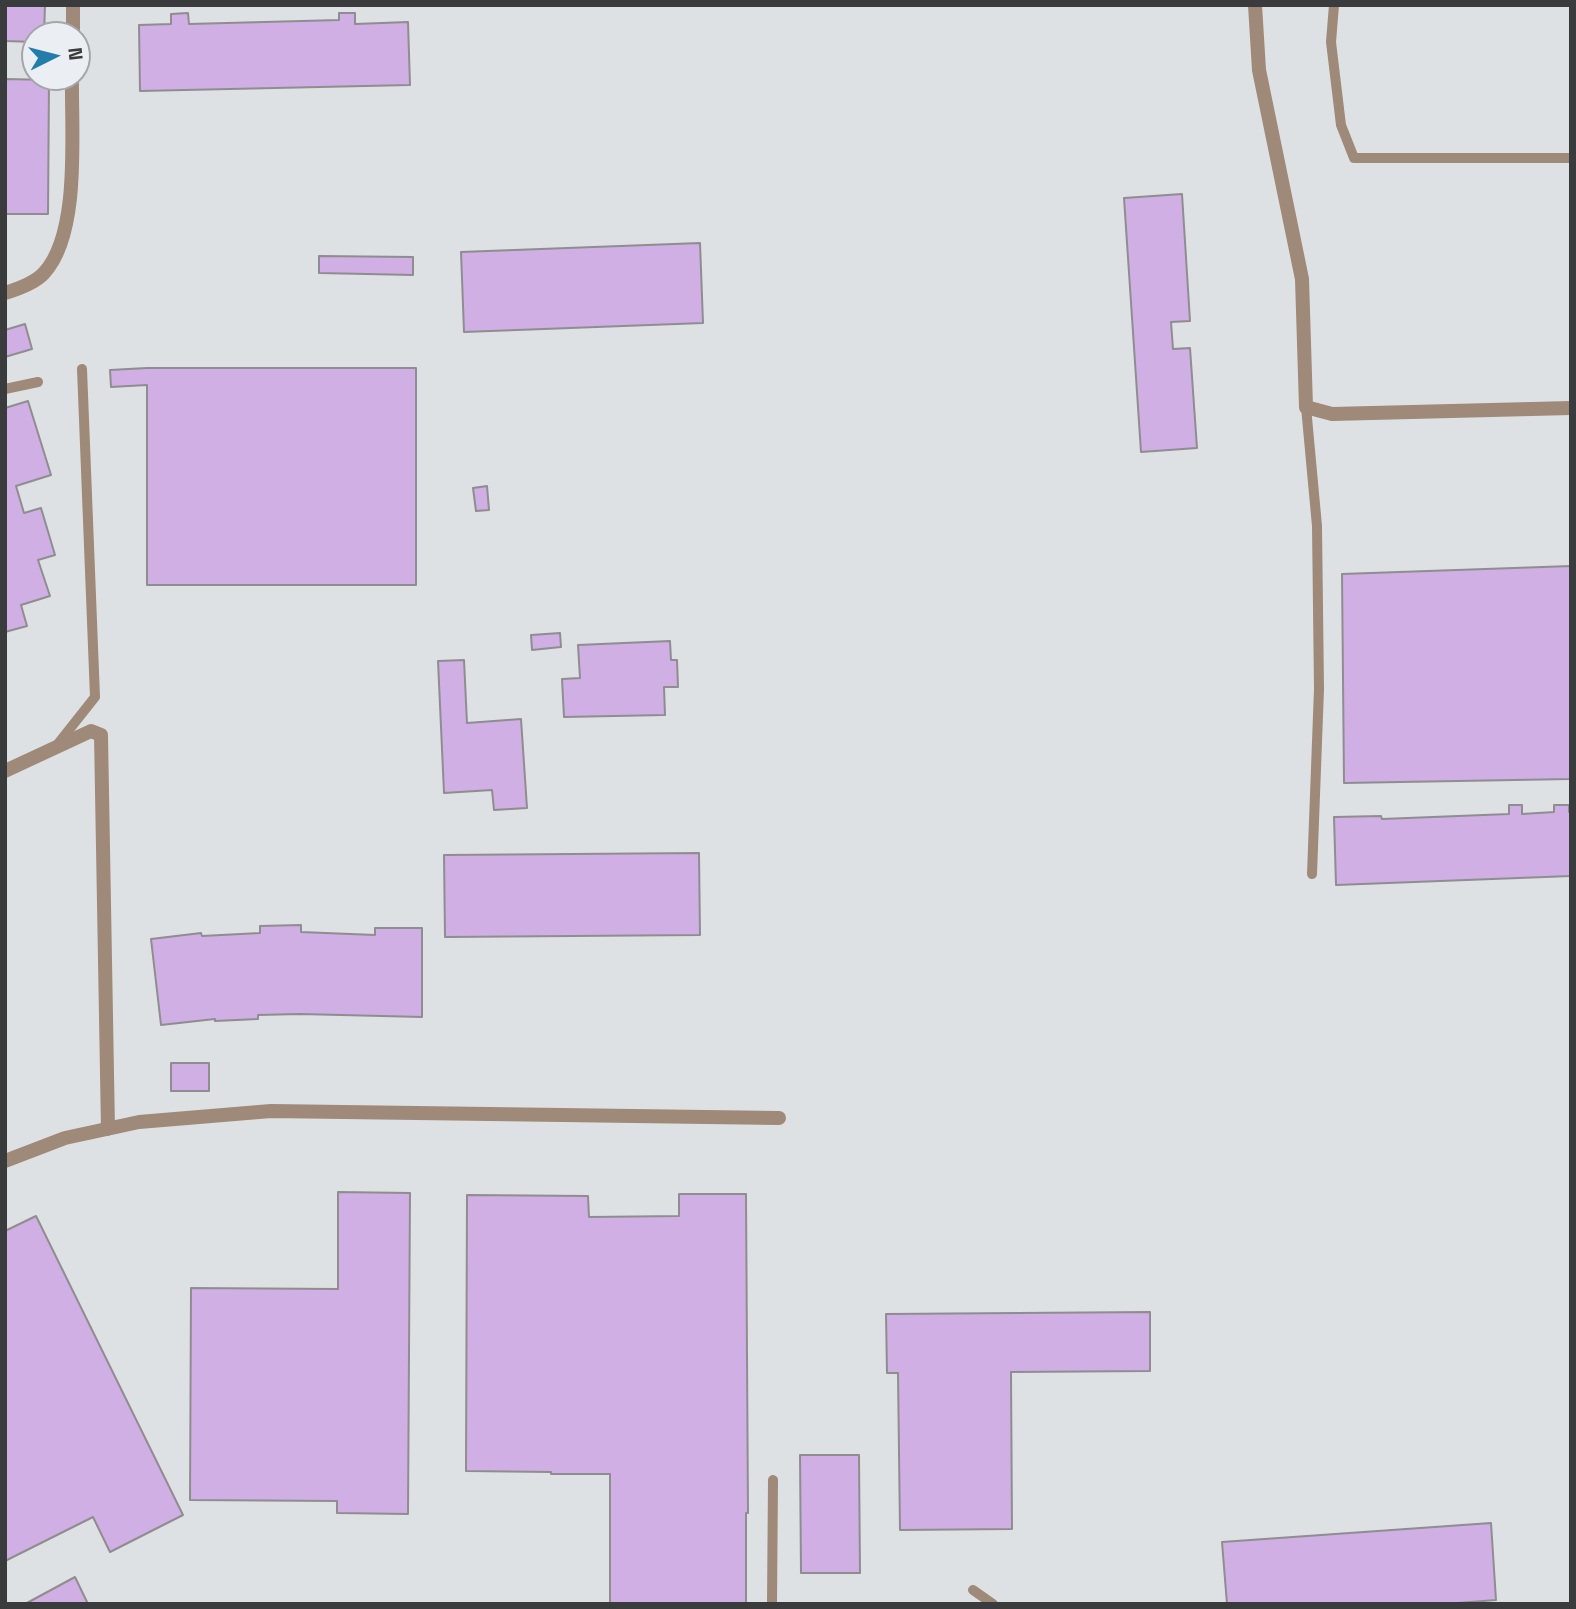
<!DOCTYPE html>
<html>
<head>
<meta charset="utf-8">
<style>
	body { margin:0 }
	#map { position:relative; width:1576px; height:1609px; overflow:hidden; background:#dee1e4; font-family:"Space Grotesk",sans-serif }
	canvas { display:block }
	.frame { position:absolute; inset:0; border:7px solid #3a3b3c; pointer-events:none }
	.north { position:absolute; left:21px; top:21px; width:70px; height:70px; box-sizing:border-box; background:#ebeef2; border:2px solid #a4a6a9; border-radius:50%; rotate:84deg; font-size:19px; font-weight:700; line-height:28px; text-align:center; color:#3a3b3c }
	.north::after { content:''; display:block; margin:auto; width:24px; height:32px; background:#227dab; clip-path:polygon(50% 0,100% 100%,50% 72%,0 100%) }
</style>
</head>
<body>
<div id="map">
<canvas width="1576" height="1609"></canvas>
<div class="frame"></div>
<div class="north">N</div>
</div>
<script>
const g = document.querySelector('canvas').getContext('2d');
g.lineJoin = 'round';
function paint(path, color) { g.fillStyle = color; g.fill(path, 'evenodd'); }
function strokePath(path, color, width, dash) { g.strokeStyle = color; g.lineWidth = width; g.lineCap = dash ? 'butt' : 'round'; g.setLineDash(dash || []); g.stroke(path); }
const building = new Path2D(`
	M 5,5 L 45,5 L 44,35 L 35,35 L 35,42 L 5,41 Z
	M 188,13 L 189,24 L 339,20 L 339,13 L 355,13 L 355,24 L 408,22 L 410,85 L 140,91 L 139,25 L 171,24 L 171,14 Z
	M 5,79 L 49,80 L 48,214 L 5,214 Z
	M 1182,194 L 1190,321 L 1171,322 L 1173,349 L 1190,348 L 1197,448 L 1141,452 L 1124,198 Z
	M 700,243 L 703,323 L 464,332 L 461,252 Z
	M 319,256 L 413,257 L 413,275 L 319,273 Z
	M 25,324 L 32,349 L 5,357 L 5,330 Z
	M 147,368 L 416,368 L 416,585 L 147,585 L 147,385 L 111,387 L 110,370 Z
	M 28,401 L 51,475 L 16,486 L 24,513 L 41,508 L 55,555 L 38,560 L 50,596 L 21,605 L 27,626 L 5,632 L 5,408 Z
	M 487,486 L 489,510 L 476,511 L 473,488 Z
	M 1571,566 L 1571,779 L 1344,783 L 1342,574 Z
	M 560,633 L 561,647 L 532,650 L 531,635 Z
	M 670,641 L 671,660 L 677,660 L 678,687 L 664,687 L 665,715 L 564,717 L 562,679 L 580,678 L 578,645 Z
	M 464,660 L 467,723 L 521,719 L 527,808 L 494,810 L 492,790 L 444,793 L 438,661 Z
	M 1509,805 L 1522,805 L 1522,814 L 1554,812 L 1554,805 L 1569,805 L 1569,812 L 1571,812 L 1571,876 L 1336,885 L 1334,817 L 1381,816 L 1382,819 L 1509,814 Z
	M 699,853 L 700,935 L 445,937 L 444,855 Z
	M 301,925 L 301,932 L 375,935 L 375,928 L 422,928 L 422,1017 L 300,1014 L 258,1015 L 258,1019 L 215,1021 L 215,1019 L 161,1025 L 151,939 L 201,933 L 202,936 L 260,933 L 260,926 Z
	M 171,1063 L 209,1063 L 209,1091 L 171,1091 Z
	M 338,1192 L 410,1193 L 408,1514 L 337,1513 L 337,1501 L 190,1500 L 191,1288 L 338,1289 Z
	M 679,1194 L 746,1194 L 748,1513 L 746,1513 L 746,1604 L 610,1604 L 610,1474 L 551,1474 L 551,1472 L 466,1471 L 467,1195 L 588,1196 L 589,1217 L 679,1216 Z
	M 36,1216 L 183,1515 L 110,1552 L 93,1517 L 5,1561 L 5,1231 Z
	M 1150,1312 L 1150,1371 L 1011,1372 L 1012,1529 L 900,1530 L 898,1373 L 887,1373 L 886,1314 Z
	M 800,1455 L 859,1455 L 860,1573 L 801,1573 Z
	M 1491,1523 L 1496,1600 L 1445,1604 L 1227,1604 L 1222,1542 Z
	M 75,1577 L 88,1604 L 25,1604 Z`);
paint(building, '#cfafe4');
strokePath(building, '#8f8d90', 2);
strokePath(new Path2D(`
	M 1334,5 L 1331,42 L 1341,125 L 1354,158 L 1571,158
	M 5,389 L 38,382
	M 1306,407 L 1317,526 L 1319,689 L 1312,874
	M 57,745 L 95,697 L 82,369
	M 973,1590 L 993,1604
	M 772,1604 L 773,1480`), '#9f8978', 10);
strokePath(new Path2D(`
	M 1255,5 L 1259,70 L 1302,279 L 1306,407 L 1332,414 L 1571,408
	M 73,35 L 73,5
	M 5,293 C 18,289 35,283 44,273 C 81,233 71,130 72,77
	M 5,771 L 91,731 L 101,735 L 108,1129
	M 5,1161 L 65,1138 L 139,1122 L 271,1111 L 779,1118`), '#9f8978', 14);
</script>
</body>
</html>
